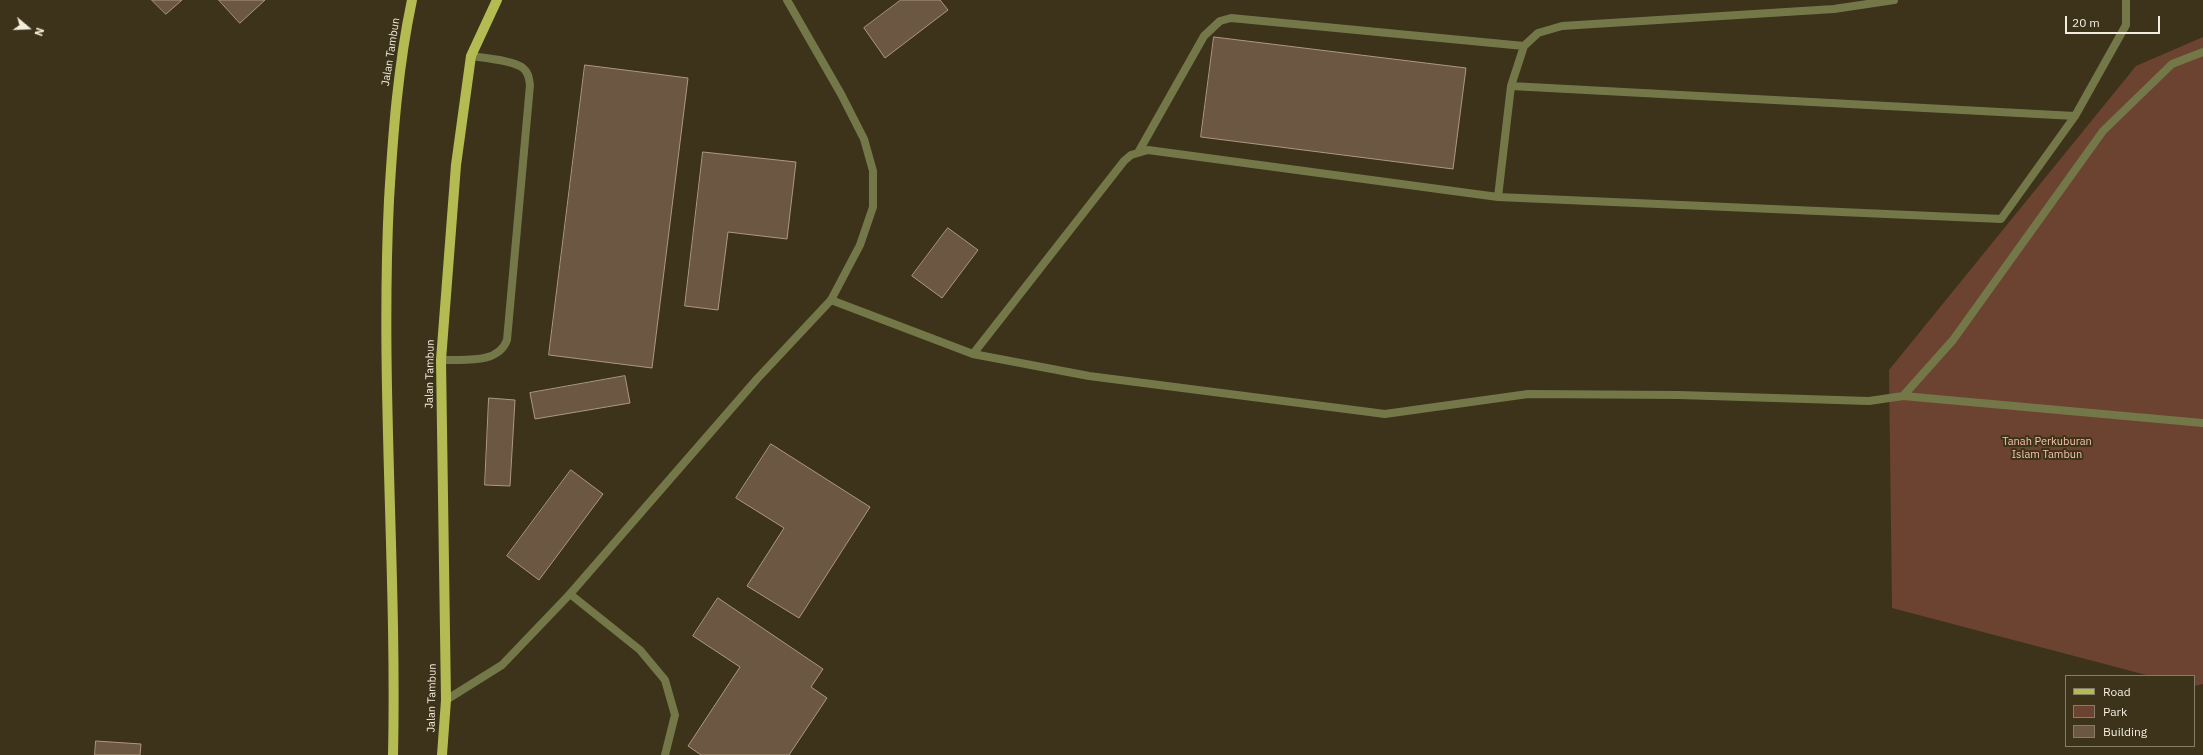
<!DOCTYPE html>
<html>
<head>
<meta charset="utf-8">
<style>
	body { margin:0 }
	#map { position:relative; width:2203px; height:755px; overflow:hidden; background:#3c331a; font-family:"IBM Plex Sans",sans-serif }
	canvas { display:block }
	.legend { position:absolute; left:2065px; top:675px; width:130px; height:72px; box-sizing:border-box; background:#3c331a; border:1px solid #857d68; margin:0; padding:5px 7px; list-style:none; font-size:12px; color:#f3edde }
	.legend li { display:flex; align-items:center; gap:8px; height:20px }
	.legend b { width:20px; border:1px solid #857d68 }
	.north { position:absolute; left:8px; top:8px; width:40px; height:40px; -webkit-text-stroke:3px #3c331a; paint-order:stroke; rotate:109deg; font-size:11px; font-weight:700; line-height:16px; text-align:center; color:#f3edde }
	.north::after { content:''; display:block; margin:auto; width:14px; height:18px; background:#f3edde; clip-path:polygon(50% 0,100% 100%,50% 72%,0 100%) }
	.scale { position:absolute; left:2065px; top:16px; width:95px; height:18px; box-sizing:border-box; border:2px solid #f3edde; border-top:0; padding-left:5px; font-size:12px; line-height:14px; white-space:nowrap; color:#f3edde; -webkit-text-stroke:3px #3c331a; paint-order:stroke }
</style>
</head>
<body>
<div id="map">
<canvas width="2203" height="755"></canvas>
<ul class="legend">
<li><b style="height:5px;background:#b4bb53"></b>Road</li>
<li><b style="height:11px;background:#6c4330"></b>Park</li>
<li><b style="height:11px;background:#6b5742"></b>Building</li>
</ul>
<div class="north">N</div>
<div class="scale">20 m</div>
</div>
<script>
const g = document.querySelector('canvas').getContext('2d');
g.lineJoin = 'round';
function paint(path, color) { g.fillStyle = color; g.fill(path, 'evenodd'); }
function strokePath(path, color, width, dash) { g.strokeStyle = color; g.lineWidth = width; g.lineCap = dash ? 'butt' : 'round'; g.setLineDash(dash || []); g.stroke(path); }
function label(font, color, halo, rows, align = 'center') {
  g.font = font + ' "IBM Plex Sans",sans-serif'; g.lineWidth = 4; g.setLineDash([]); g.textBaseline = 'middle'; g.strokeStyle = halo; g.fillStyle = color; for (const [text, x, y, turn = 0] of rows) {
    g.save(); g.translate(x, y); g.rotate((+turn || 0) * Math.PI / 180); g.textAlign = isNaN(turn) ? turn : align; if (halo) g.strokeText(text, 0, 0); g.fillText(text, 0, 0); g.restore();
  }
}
paint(new Path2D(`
	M 2203,37 L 2203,684 L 2194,686 L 2194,676 L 2150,676 L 1892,608 L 1889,370 L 2136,66 Z`), '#6c4330');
const building = new Path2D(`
	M 152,0 L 182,0 L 166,14 Z
	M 219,0 L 265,0 L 240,23 Z
	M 901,0 L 940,0 L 948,10 L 885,58 L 864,28 Z
	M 1214,37 L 1466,68 L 1453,169 L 1201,137 Z
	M 585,65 L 688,78 L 652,368 L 549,355 Z
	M 703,152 L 796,162 L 787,239 L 728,232 L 718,310 L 685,306 Z
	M 948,228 L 978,250 L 942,298 L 912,276 Z
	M 625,376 L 630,403 L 535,419 L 530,393 Z
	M 489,398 L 515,400 L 510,486 L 485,485 Z
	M 771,444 L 870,507 L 799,618 L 747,586 L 784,528 L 736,498 Z
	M 571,470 L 603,494 L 539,580 L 507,556 Z
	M 718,598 L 823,669 L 811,687 L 827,698 L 789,755 L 701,755 L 688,746 L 740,667 L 693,636 Z
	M 96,741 L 141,744 L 140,755 L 95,755 Z`);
paint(building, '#6b5742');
strokePath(building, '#ae9881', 1);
strokePath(new Path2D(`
	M 1511,86 L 2075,116
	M 1139,151 L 1204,36 L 1220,21 L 1231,18 L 1524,46
	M 1498,197 L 1511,86 L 1524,46 L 1538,33 L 1562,26 L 1834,9 L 1894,0
	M 831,300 L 973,354 L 1089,376 L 1385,414 L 1528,394 L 1679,395 L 1869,401 L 1903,396 L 1953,340 L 2103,131 L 2172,64 L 2203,52
	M 973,354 L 1124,161 L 1131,155 L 1148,150 L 1498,197 L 2001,219 L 2075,116 L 2126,25 L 2126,0
	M 441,360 C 463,359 498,365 507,340 L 530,85 C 529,79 529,73 523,68 C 513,60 484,58 471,56
	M 1903,396 L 2203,423
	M 570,594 L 640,650 L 665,680 L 675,715 L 665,755`), '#747849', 8);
strokePath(new Path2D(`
	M 446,700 L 502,665 L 570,594 L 757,379 L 831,300 L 860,245 L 873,207 L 873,171 L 864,139 L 841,94 L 787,0`), '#747849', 8);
strokePath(new Path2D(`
	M 393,755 C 397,570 380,385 389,200 C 393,133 398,66 412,0
	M 442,755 L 446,700 L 441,360 L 456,165 L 471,56 L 497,0`), '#b4bb53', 10);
label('11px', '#f3edde', '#3c331a', [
	["Jalan Tambun",391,52,-81],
	["Jalan Tambun",430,374,-89],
	["Jalan Tambun",432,698,-89]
]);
label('11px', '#fac3a9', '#3c331a', [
	["Tanah Perkuburan",2047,442],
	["Islam Tambun",2047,455]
]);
</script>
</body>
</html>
